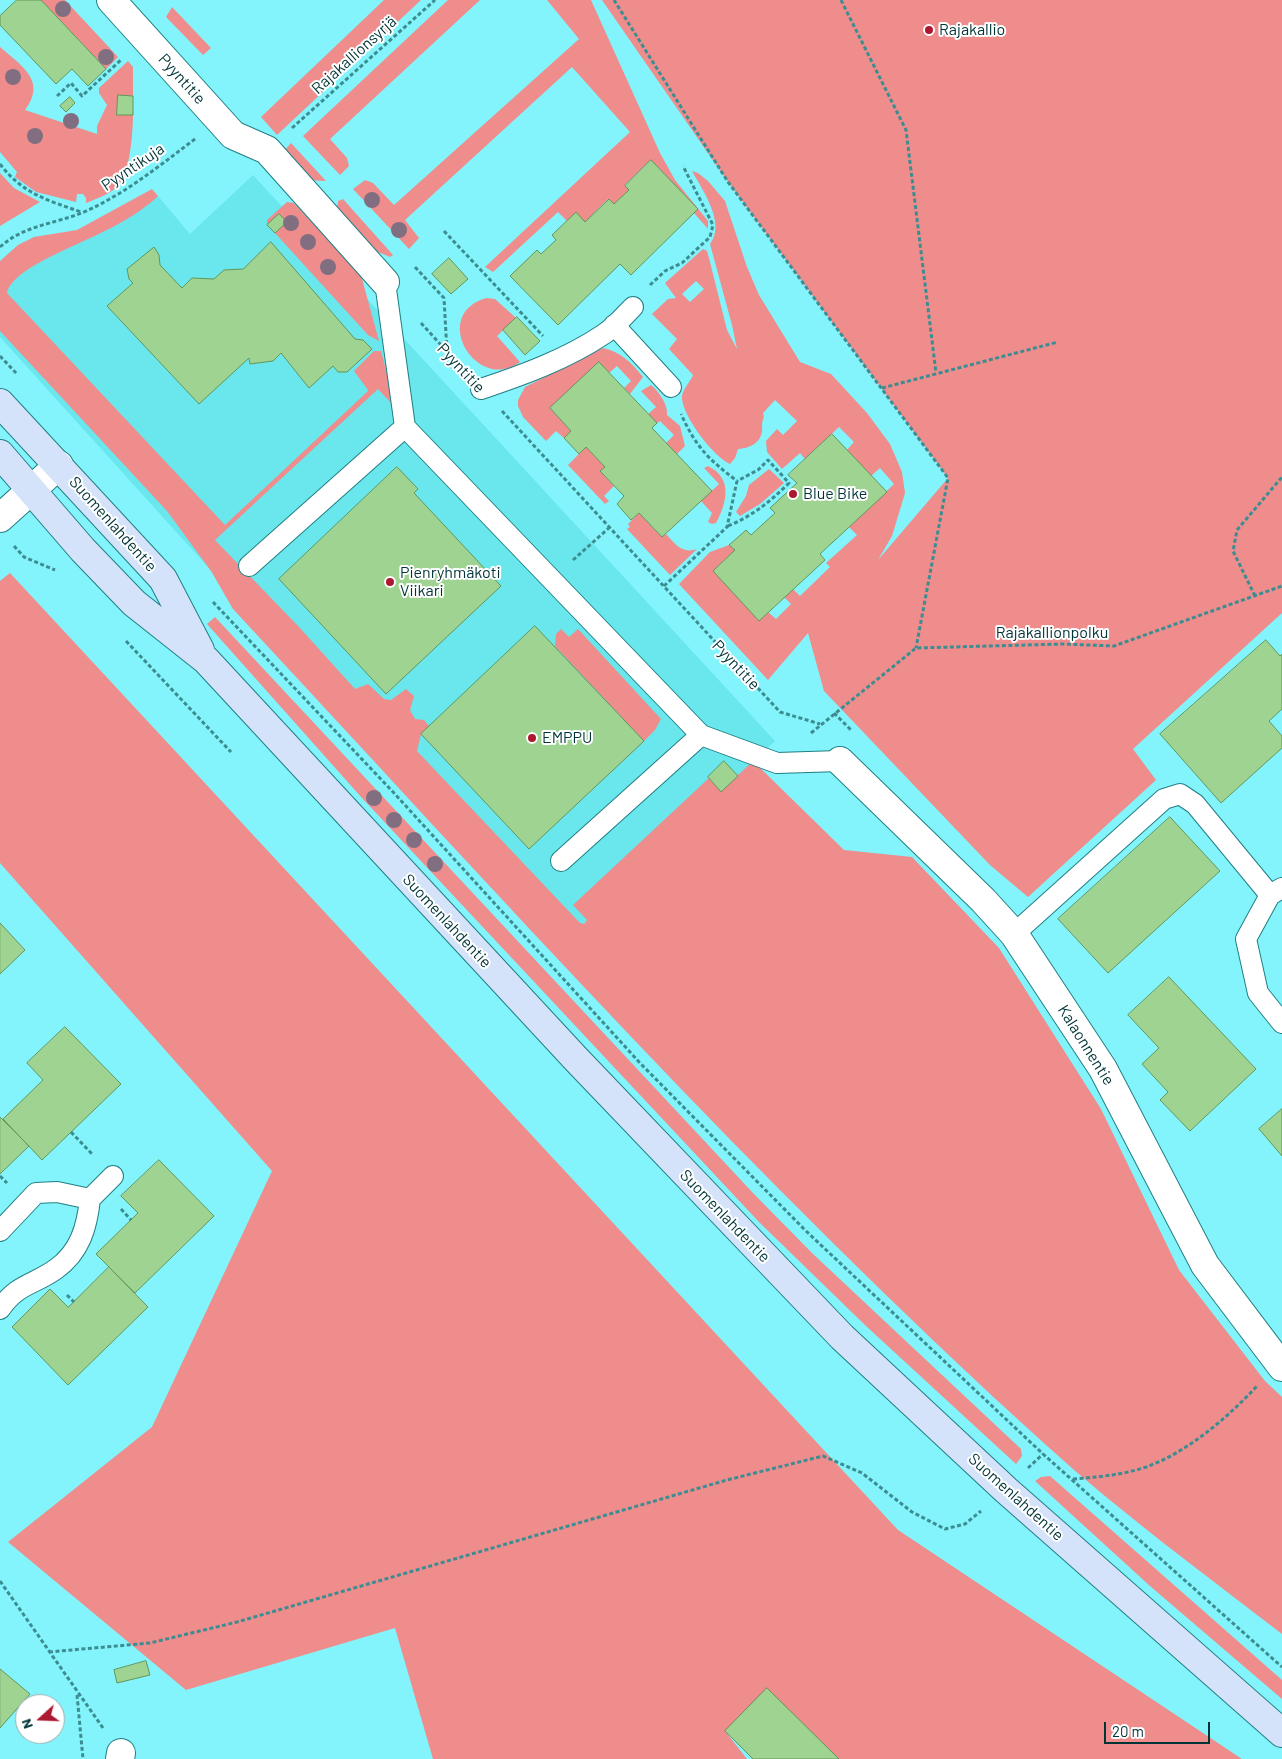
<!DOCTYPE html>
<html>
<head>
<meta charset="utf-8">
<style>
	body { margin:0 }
	#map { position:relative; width:1282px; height:1759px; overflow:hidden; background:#83f4fb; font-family:Barlow,sans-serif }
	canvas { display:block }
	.north { position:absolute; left:15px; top:1694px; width:50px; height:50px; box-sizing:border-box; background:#fff; border:1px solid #99aeaf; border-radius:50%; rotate:250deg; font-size:14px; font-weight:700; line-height:20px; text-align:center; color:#003437 }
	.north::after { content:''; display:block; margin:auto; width:18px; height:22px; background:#ad1830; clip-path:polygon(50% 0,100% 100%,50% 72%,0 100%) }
	.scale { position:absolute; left:1104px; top:1722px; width:106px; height:22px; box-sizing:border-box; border:2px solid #003437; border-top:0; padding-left:6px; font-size:15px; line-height:18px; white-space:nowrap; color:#003437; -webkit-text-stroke:4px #fff; paint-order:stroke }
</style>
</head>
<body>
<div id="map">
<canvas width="1282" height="1759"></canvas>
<div class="north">N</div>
<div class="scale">20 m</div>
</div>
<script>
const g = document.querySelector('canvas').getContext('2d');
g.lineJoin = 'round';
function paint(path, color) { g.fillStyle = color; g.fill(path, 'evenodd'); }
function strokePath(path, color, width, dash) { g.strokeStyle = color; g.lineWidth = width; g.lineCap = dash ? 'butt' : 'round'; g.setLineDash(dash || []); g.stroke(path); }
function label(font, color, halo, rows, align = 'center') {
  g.font = font + ' Barlow,sans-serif'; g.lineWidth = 4; g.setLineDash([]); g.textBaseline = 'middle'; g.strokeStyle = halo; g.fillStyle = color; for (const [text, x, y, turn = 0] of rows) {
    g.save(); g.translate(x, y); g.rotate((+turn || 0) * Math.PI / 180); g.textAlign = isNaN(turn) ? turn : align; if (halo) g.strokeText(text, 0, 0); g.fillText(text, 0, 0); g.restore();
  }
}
paint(new Path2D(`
	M 253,175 L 775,741 L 555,951 L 0,337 L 0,278 L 158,196 L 190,234 Z`), '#69e7ed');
paint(new Path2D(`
	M 41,0 L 65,0 L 118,57 L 106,69 Z
	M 384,0 L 421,0 L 277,135 L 261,117 Z
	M 448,0 L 480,0 L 330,139 L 347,158 L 349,166 L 340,175 L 303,136 Z
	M 547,0 L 591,0 L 660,153 L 675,180 L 708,221 L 708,229 L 694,213 L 698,209 L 651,160 L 625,185 L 629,190 L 614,204 L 608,199 L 585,222 L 567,221 L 558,212 L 493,272 L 485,267 L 630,132 L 572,67 L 405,220 L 419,238 L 409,249 L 353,189 L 365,180 L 373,183 L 394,205 L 579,39 Z
	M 602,0 L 1282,0 L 1282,613 L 1133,749 L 1156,780 L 1028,897 L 990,865 L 824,691 L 808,633 L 768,680 L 679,584 L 710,552 L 729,545 L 735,550 L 713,571 L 759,620 L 768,612 L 776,619 L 791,604 L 784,597 L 793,589 L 800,596 L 830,567 L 826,563 L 857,535 L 849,527 L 894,484 L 880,468 L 871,476 L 847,450 L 854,442 L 839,427 L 805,459 L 800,453 L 782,469 L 767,452 L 766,441 L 777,429 L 783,435 L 797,421 L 775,400 L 763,413 C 765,419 762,419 762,425 C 764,440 753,448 738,449 L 735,458 L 730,464 C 713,456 684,418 682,399 C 681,390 690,383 693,375 L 669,349 L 677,339 L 652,314 L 668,299 L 676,298 L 665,283 L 703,249 L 707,251 L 710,262 L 727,330 L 737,349 L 732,325 L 710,244 C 726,223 703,191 692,171 L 698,173 L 708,181 L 725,201 L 747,267 L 759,295 L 800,362 L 831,374 L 867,413 L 890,444 L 902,472 L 905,493 L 892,536 L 878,560 L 948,478 L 728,182 ZM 696,281 L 704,289 L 690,302 L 682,294 Z
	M 172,7 L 211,48 L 203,55 L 166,17 Z
	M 0,47 C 22,66 47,81 25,110 L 97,134 L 97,126 L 107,105 L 99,93 L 99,88 L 128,61 L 133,67 L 133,96 L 118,96 L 117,114 L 133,115 C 133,131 130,172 120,184 C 111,194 98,198 86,203 L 86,198 L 83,194 L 77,194 L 76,202 L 36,192 L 15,177 L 17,172 L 0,152 Z
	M 291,143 L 326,181 L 306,180 L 282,153 Z
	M 0,173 L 14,188 L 40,202 L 0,226 Z
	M 152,189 L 158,196 C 122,230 71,243 30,268 C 22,273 8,284 7,293 L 225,525 L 367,392 L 368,390 L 354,371 L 374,351 L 381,351 L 394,400 L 391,403 L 378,389 L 215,540 L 299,627 L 355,689 L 368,684 L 384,699 L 391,700 L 406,689 L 414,696 L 410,710 L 415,719 L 424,720 L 429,726 L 421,734 L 417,751 L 580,923 L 584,924 L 587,920 L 573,905 L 709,778 L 721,791 L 753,761 L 844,850 L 912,857 L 999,948 L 1101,1109 L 1179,1270 L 1265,1381 L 1282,1397 L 1282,1634 C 1203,1573 1121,1513 1046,1445 C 757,1184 498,894 233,609 L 211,571 L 167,511 L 0,331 L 0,261 L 18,245 L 34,237 L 77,230 Z
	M 343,199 L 393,255 L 390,257 L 371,249 L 337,208 L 338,201 Z
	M 287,202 L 294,203 L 361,275 L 379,341 L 368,335 L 275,233 L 286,222 L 279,214 L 267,225 L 267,220 Z
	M 486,298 L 495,299 L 516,318 L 497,336 L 520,362 C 477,394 429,315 486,298 Z
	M 603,348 C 621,352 632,363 643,377 L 630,394 L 624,388 L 631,381 L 617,366 L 609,373 L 599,362 L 550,408 L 571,431 L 564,438 L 556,431 L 546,441 L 523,417 L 518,406 L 518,400 L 525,387 Z
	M 651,385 C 659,392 668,404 667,415 L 680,426 L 685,446 L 677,454 L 666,443 L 674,435 L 660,421 L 657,423 L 648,414 L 656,407 L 641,391 Z
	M 586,447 L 605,467 L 601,472 L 614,486 L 604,496 L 609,501 L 605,504 L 568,465 Z
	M 708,466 C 733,478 727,503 716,523 L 712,524 L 708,522 L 712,513 L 701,501 L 719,484 L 704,468 Z
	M 769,469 L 784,483 L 760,504 L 740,516 L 736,512 L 746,496 L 749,485 Z
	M 639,513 L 662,537 L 666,534 C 676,545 682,554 697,549 L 670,575 L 627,529 L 630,527 L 628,524 Z
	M 10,573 L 898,1530 L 1242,1759 L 839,1759 L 725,1731 L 747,1759 L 433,1759 L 395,1628 L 186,1690 L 8,1542 L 152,1427 L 272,1171 L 0,863 L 0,581 Z
	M 215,617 L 753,1193 L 813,1254 L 1021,1449 L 1022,1456 L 1016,1464 L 866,1326 L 759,1222 L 362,798 L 207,624 Z
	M 561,629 L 569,637 L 578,629 L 661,719 L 655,730 L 644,741 L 555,646 L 556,634 Z
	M 1050,1476 L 1282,1680 L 1282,1699 L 1150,1586 L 1035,1481 L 1041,1477 Z`), '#ef8c8c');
const building = new Path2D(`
	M 17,0 L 41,0 L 106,69 L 88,86 L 72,69 L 56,84 L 0,25 L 0,16 Z
	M 118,95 L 133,96 L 133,115 L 117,115 Z
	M 70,97 L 75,103 L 66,112 L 60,106 Z
	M 651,160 L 698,209 L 631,275 L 620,264 L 558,325 L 510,276 L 537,250 L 541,254 L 556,240 L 552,235 L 576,212 L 585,222 L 609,199 L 614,204 L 629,190 L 625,186 Z
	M 279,214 L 287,222 L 275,233 L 267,225 Z
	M 271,242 L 355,339 L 363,340 L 372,349 L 347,372 L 338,372 L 333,366 L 309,388 L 281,353 L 273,361 L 250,364 L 249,358 L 199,404 L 107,306 L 133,283 L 129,279 L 127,269 L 154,247 L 159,255 L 160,265 L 182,288 L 192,278 L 214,279 L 224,270 L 243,269 Z
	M 449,258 L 468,279 L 451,294 L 432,274 Z
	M 517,317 L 540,341 L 525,355 L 503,330 Z
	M 599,362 L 657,423 L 652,428 L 712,491 L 662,537 L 639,513 L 631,520 L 623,511 L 617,504 L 624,496 L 600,471 L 605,467 L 586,447 L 579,454 L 564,438 L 571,431 L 550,408 Z
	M 832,434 L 887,492 L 820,554 L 825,560 L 759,621 L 713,571 L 735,550 L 729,545 L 737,538 L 746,530 L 751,535 L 775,513 L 770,508 L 797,483 L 788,475 Z
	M 397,467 L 418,489 L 414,493 L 501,586 L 386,694 L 279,579 Z
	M 535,626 L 644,741 L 529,849 L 421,734 Z
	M 1266,640 L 1280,656 L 1282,654 L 1282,709 L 1269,721 L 1282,736 L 1282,748 L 1221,803 L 1160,734 Z
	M 724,761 L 738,776 L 721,792 L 708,777 Z
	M 1170,817 L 1220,871 L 1108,973 L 1058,919 Z
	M 0,923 L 25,950 L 0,974 Z
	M 1169,977 L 1256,1069 L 1190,1131 L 1160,1100 L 1168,1092 L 1142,1064 L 1159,1048 L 1128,1015 Z
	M 65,1027 L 121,1084 L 42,1160 L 3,1119 L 43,1080 L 27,1063 Z
	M 1282,1109 L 1282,1156 L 1259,1129 Z
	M 0,1117 L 29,1146 L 0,1174 Z
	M 159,1160 L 214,1216 L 135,1293 L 96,1254 L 138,1213 L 121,1196 Z
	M 109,1267 L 148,1307 L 68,1385 L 12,1327 L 50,1289 L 68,1307 Z
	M 146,1661 L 150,1675 L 117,1683 L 114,1670 Z
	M 0,1669 L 30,1694 L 0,1728 Z
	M 767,1688 L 839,1759 L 753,1759 L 725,1731 Z`);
paint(building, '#9ed392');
strokePath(building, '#639659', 1);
const lane = new Path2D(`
	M 385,282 L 405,427
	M 614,325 L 671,387
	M 481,389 C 523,375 567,359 604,334 C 615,327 624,316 633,307
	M 249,566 L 405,427 L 701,735 L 777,763 L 840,761
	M 561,861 L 701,735
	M 1282,888 L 1270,895 L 1246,939 L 1258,993 L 1282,1023
	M 1014,934 L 1164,799 L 1180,794 L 1195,804 L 1270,895
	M 90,1199 L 113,1176
	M 0,1231 L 36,1193 L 57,1192 L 90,1199 C 87,1227 80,1252 56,1269 C 34,1285 18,1283 0,1309`);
const street = new Path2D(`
	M 111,0 L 233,135 L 267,150 L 385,282
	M 0,518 L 59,465
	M 840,761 L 983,900 L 1014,934 L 1103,1069 L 1205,1265 L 1282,1367
	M 120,1759 L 121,1753`);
const secondary = new Path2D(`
	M 0,403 L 163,579 L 200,650
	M 0,454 L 83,550 L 134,603 L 206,660 L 576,1059 L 842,1337 L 1006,1490 L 1282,1733`);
strokePath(lane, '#217f83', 22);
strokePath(street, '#217f83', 30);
strokePath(secondary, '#217f83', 30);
strokePath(new Path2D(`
	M 614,0 L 728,182 L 948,478 L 916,648
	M 841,0 L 906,130 L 936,373
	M 57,96 L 71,83 L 82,96 L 122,59
	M 292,128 L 435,0
	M 0,164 C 23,194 47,200 81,212
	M 444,231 L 543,336
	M 0,247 C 24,225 55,224 84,212 C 125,194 159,166 195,139
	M 415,267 L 444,298 L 447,352
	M 650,285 L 665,271 L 682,263 L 710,237 L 713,225 L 683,166
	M 421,323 L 462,368
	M 0,356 L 17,374
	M 882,388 L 1058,342
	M 502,411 L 780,712 L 820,724
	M 728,526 C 752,516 770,502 789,483 L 768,460 L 758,470 L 737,481
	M 14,546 L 24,557 L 55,570
	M 573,560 L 610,527
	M 664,586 L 727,527 L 737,481 C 708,459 696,447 681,414
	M 1255,596 L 1233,551 L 1237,530 L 1282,477
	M 213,602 L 394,793 L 640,1063 L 806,1231 L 1043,1454 L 1282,1667
	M 126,641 L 231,752
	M 834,713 L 851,730
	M 811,733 L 916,648 L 1063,644 L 1114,646 L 1282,586
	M 71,1132 L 93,1155
	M 0,1176 L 7,1183
	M 121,1209 L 131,1220
	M 67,1295 L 74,1302
	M 1028,1468 L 1043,1454
	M 1073,1479 C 1098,1477 1122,1475 1146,1467 C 1188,1452 1227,1418 1257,1386
	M 0,1581 L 103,1728
	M 49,1652 L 150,1643 L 237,1622 L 727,1480 L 823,1456 L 862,1473 L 912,1512 L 945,1529 L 965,1524 L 981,1511
	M 77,1695 L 83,1759`), '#3c8d91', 3, [4, 2.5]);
strokePath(lane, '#fff', 20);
strokePath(street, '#fff', 28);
strokePath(secondary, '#d5e3fa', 28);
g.fillStyle = '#826e81';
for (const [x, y] of [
	[63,9],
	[106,57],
	[13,77],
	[71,121],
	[35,136],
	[372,200],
	[291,223],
	[399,230],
	[308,242],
	[328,267],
	[374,798],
	[394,820],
	[414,840],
	[435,864]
]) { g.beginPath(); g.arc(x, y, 8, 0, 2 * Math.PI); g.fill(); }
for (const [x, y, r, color] of [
	[929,30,5,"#ad1830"],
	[793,494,5,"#ad1830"],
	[390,582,5,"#ad1830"],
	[532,738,5,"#ad1830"]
]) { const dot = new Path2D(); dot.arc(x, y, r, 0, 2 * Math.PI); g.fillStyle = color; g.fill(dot); strokePath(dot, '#fff', 2); }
label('16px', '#003437', '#fff', [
	["Rajakallio",939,30],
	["Blue Bike",803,494],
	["Pienryhmäkoti",400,573],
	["Viikari",400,591],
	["EMPPU",542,738]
], 'left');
label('16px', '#003437', '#fff', [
	["Rajakallionsyrjä",354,55,-42],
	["Pyyntitie",182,79,48],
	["Pyyntikuja",133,167,-34],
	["Pyyntitie",461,368,47],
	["Suomenlahdentie",113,524,48],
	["Rajakallionpolku",1052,633],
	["Pyyntitie",736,665,47],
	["Suomenlahdentie",447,921,47],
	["Kalaonnentie",1086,1045,58],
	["Suomenlahdentie",725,1216,46],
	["Suomenlahdentie",1016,1497,42]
]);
</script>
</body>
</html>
